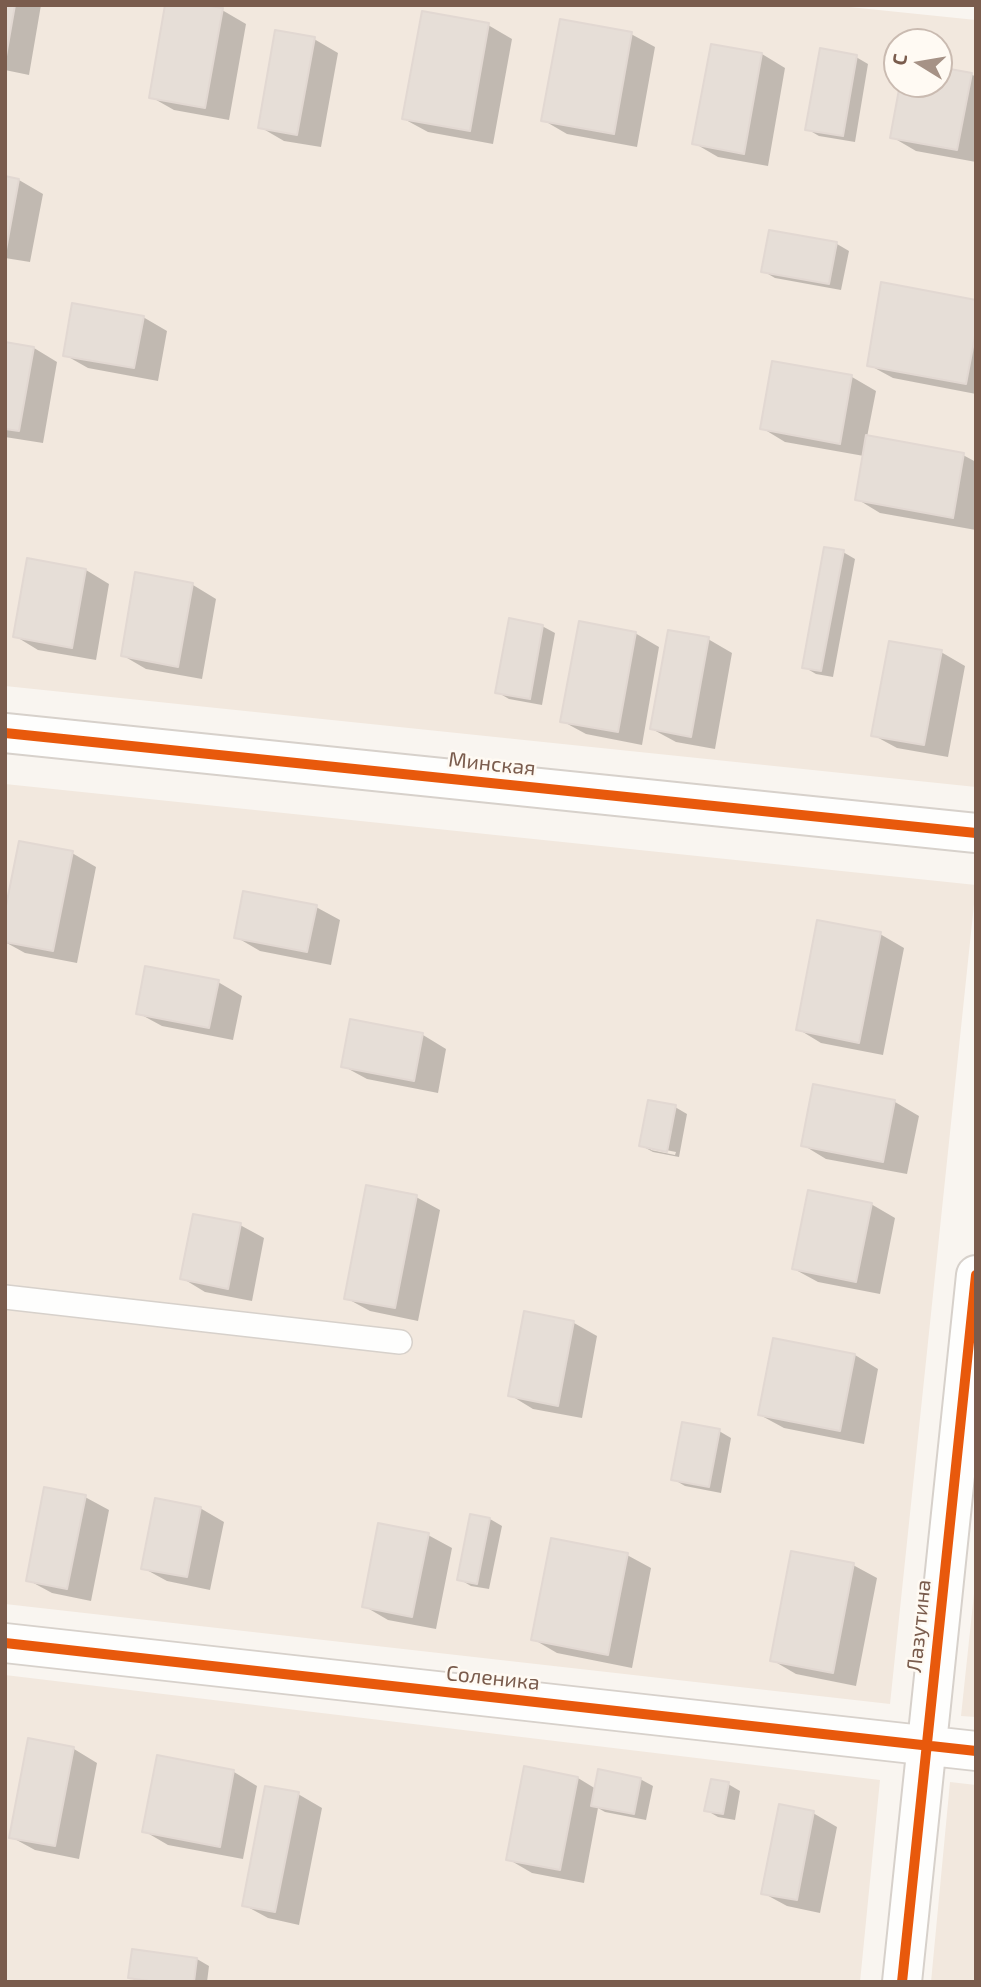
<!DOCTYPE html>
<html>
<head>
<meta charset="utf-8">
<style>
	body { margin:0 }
	#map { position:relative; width:981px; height:1987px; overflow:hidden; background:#f9f5f0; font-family:"Exo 2",sans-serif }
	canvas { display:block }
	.frame { position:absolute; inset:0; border:7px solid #7a5c4d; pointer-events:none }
	.north { position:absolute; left:883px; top:28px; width:70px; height:70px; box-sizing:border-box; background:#fffaf3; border:2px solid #cabbb1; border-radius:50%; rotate:281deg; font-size:19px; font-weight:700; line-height:28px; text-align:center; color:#7a5c4d }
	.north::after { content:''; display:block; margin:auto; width:24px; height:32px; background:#a69286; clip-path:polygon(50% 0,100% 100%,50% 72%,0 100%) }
</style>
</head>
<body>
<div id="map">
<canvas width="981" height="1987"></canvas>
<div class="frame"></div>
<div class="north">С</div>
</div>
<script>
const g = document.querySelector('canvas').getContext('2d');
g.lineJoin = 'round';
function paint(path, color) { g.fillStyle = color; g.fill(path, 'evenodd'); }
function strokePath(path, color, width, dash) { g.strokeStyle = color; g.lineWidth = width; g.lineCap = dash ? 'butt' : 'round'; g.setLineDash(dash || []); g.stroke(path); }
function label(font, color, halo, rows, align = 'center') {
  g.font = font + ' "Exo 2",sans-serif'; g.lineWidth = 5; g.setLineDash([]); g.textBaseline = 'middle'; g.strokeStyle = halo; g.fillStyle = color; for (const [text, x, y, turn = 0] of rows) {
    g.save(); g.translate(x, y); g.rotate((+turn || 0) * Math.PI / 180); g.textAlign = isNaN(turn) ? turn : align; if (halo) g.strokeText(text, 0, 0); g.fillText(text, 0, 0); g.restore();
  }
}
paint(new Path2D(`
	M 5,5 L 830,5 L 976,20 L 976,787 L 5,686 ZM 897,42 L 939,42 L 939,84 L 897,84 Z
	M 5,784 L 976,885 L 890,1704 L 5,1604 Z
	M 976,1575 L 976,1717 L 961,1716 Z
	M 5,1675 L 880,1780 L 860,1982 L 5,1982 Z
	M 950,1782 L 976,1785 L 976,1982 L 931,1982 Z`), '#f2e8de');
paint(new Path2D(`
	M 5,5 L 41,5 L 29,75 L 5,70 Z
	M 222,10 L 246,24 L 229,120 L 174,110 L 151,97 Z
	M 488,25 L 512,39 L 493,144 L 428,132 L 404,119 Z
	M 631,34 L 655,47 L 637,147 L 567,134 L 543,120 Z
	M 314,39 L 338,53 L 321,147 L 284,141 L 260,127 Z
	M 762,54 L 785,68 L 768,166 L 718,157 L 694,143 Z
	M 856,57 L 868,64 L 855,142 L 819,136 L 807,129 Z
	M 939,69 L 971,74 L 976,77 L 976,162 L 916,151 L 892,137 L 902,84 L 939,84 Z
	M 5,178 L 19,180 L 43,194 L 30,262 L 5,258 Z
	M 837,244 L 849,251 L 841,290 L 775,278 L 763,271 Z
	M 976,301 L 976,394 L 893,378 L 869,365 Z
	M 143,317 L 167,331 L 158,381 L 88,368 L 65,355 Z
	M 5,343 L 34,348 L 57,362 L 43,443 L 5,437 Z
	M 773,363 L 852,377 L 876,391 L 867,437 L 963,455 L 976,462 L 976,530 L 880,513 L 857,499 L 864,456 L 785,442 L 762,428 Z
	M 843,552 L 855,559 L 833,677 L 816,674 L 804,667 Z
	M 86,570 L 109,584 L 96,660 L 38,650 L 15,636 Z
	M 136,574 L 193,585 L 216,599 L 202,679 L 146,669 L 122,655 Z
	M 542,626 L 555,633 L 542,705 L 509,699 L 497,692 Z
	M 635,633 L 659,647 L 642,745 L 586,734 L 562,721 Z
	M 708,639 L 732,653 L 715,749 L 676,742 L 652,729 Z
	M 941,652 L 965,666 L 948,757 L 897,748 L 873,735 Z
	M 72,853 L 96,867 L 77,963 L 25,953 L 5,942 Z
	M 316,907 L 340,920 L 331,965 L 260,951 L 236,937 Z
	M 880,934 L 904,948 L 883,1055 L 821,1043 L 798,1029 Z
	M 218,982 L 242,996 L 233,1040 L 162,1026 L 138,1013 Z
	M 352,1021 L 423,1035 L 446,1049 L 438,1093 L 367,1079 L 343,1066 Z
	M 814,1086 L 895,1102 L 919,1116 L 907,1174 L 826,1159 L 803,1145 Z
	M 675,1107 L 687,1114 L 679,1157 L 653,1152 L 640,1145 ZM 651,1147 L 676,1152 L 675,1155 L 651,1150 Z
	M 416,1197 L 440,1210 L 418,1321 L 370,1311 L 346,1298 Z
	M 871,1204 L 895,1218 L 880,1294 L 818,1282 L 794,1269 Z
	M 240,1225 L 264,1238 L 252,1301 L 205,1292 L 182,1278 Z
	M 525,1313 L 574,1323 L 597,1336 L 582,1418 L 533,1409 L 510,1395 Z
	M 855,1355 L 878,1369 L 864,1444 L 784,1428 L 760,1415 Z
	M 719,1431 L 731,1438 L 721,1493 L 685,1486 L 673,1479 Z
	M 85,1497 L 109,1510 L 91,1601 L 52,1593 L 28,1580 Z
	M 200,1508 L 224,1522 L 210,1590 L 167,1581 L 143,1568 Z
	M 490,1519 L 502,1526 L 489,1589 L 471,1586 L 459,1579 Z
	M 428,1535 L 452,1548 L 436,1629 L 388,1620 L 364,1606 Z
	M 627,1555 L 651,1568 L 632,1668 L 557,1653 L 533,1639 Z
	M 853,1565 L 877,1578 L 856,1686 L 796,1674 L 772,1660 Z
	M 74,1749 L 97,1763 L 79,1859 L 35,1850 L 11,1837 Z
	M 158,1757 L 234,1772 L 257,1786 L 243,1859 L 168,1845 L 144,1831 Z
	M 578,1778 L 596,1789 L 640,1779 L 653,1786 L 646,1820 L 605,1812 L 598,1808 L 584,1883 L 532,1873 L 508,1859 Z
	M 728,1784 L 740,1791 L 735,1820 L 718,1817 L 706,1810 Z
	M 298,1794 L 322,1808 L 299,1925 L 268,1918 L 244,1905 Z
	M 813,1813 L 837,1827 L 820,1913 L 787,1906 L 763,1893 Z
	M 197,1959 L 209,1966 L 207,1982 L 138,1982 L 130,1977 Z`), '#0003');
const building = new Path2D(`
	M 5,5 L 15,5 L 5,62 Z
	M 165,5 L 203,5 L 223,8 L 205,108 L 149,98 Z
	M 422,11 L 489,23 L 470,131 L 402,119 Z
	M 560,19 L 632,32 L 614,134 L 541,121 Z
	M 275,30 L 315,37 L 297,135 L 258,128 Z
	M 711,44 L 762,53 L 744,154 L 692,144 Z
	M 820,48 L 857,55 L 843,136 L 805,130 Z
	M 939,67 L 972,73 L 957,150 L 890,138 L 900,84 L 939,84 Z
	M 5,176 L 19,179 L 6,250 L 5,250 Z
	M 769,230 L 837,242 L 829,284 L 761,272 Z
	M 881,282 L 976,300 L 976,331 L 966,384 L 867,366 Z
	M 72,303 L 144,316 L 134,368 L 63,356 Z
	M 5,342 L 34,347 L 19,431 L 5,429 Z
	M 772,361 L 852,375 L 840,444 L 760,429 Z
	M 866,435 L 964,453 L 953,518 L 855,500 Z
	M 824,547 L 844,550 L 821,671 L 802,668 Z
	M 27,558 L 86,569 L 72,648 L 13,637 Z
	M 135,572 L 193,583 L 178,667 L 121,656 Z
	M 509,618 L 543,625 L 530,699 L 495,693 Z
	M 579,621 L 636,632 L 618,732 L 560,722 Z
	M 668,630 L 709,637 L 691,737 L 650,729 Z
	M 889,641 L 942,650 L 924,745 L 871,736 Z
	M 19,841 L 73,851 L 53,951 L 5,942 L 5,911 Z
	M 243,891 L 317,905 L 307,952 L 234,938 Z
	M 817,920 L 881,932 L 859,1043 L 796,1030 Z
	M 145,966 L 219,980 L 209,1028 L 136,1014 Z
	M 350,1019 L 423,1033 L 414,1081 L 341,1067 Z
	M 813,1084 L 895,1100 L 883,1162 L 801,1146 Z
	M 648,1100 L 676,1105 L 667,1152 L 639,1146 Z
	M 366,1185 L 417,1195 L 395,1308 L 344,1299 Z
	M 808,1190 L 872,1203 L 856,1282 L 792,1269 Z
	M 193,1214 L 241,1223 L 228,1289 L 180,1279 Z
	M 524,1311 L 574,1321 L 558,1406 L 508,1396 Z
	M 773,1338 L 855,1354 L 840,1431 L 758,1415 Z
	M 682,1422 L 720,1429 L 709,1487 L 671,1480 Z
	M 44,1487 L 86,1495 L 67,1589 L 26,1581 Z
	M 155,1498 L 201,1507 L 187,1577 L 141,1569 Z
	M 470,1514 L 490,1518 L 477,1584 L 457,1580 Z
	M 378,1523 L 429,1533 L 412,1617 L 362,1607 Z
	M 551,1538 L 628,1553 L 608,1655 L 531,1640 Z
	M 791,1551 L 854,1563 L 833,1673 L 770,1661 Z
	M 28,1738 L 74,1747 L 55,1846 L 9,1838 Z
	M 157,1755 L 234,1770 L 220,1847 L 142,1832 Z
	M 524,1766 L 578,1777 L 560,1870 L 506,1860 Z
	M 598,1769 L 641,1778 L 634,1814 L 591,1806 Z
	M 711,1779 L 729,1782 L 723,1814 L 704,1811 Z
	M 265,1786 L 299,1792 L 275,1912 L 242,1906 Z
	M 779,1804 L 814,1811 L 797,1900 L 761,1894 Z
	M 132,1949 L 197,1958 L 194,1982 L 156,1982 L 128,1978 Z`);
paint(building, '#e6ded7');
strokePath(building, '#e2d8d2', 2);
const lane = new Path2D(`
	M 5,1297 L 400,1342`);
const street = new Path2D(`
	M 5,733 L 976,833
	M 5,1643 L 976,1751
	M 902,1982 L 976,1275`);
strokePath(lane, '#d7d1cb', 26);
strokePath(street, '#d7d1cb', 42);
strokePath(lane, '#fefefd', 23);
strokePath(street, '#fefefd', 38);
strokePath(new Path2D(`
	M 5,733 L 976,833
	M 5,1643 L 976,1751
	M 902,1982 L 976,1275`), '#e8590c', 10);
label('21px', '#7a5c4d', '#fffaf3', [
	["Минская",492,764,6],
	["Лазутина",919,1626,-84],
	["Соленика",493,1678,6]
]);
</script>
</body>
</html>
